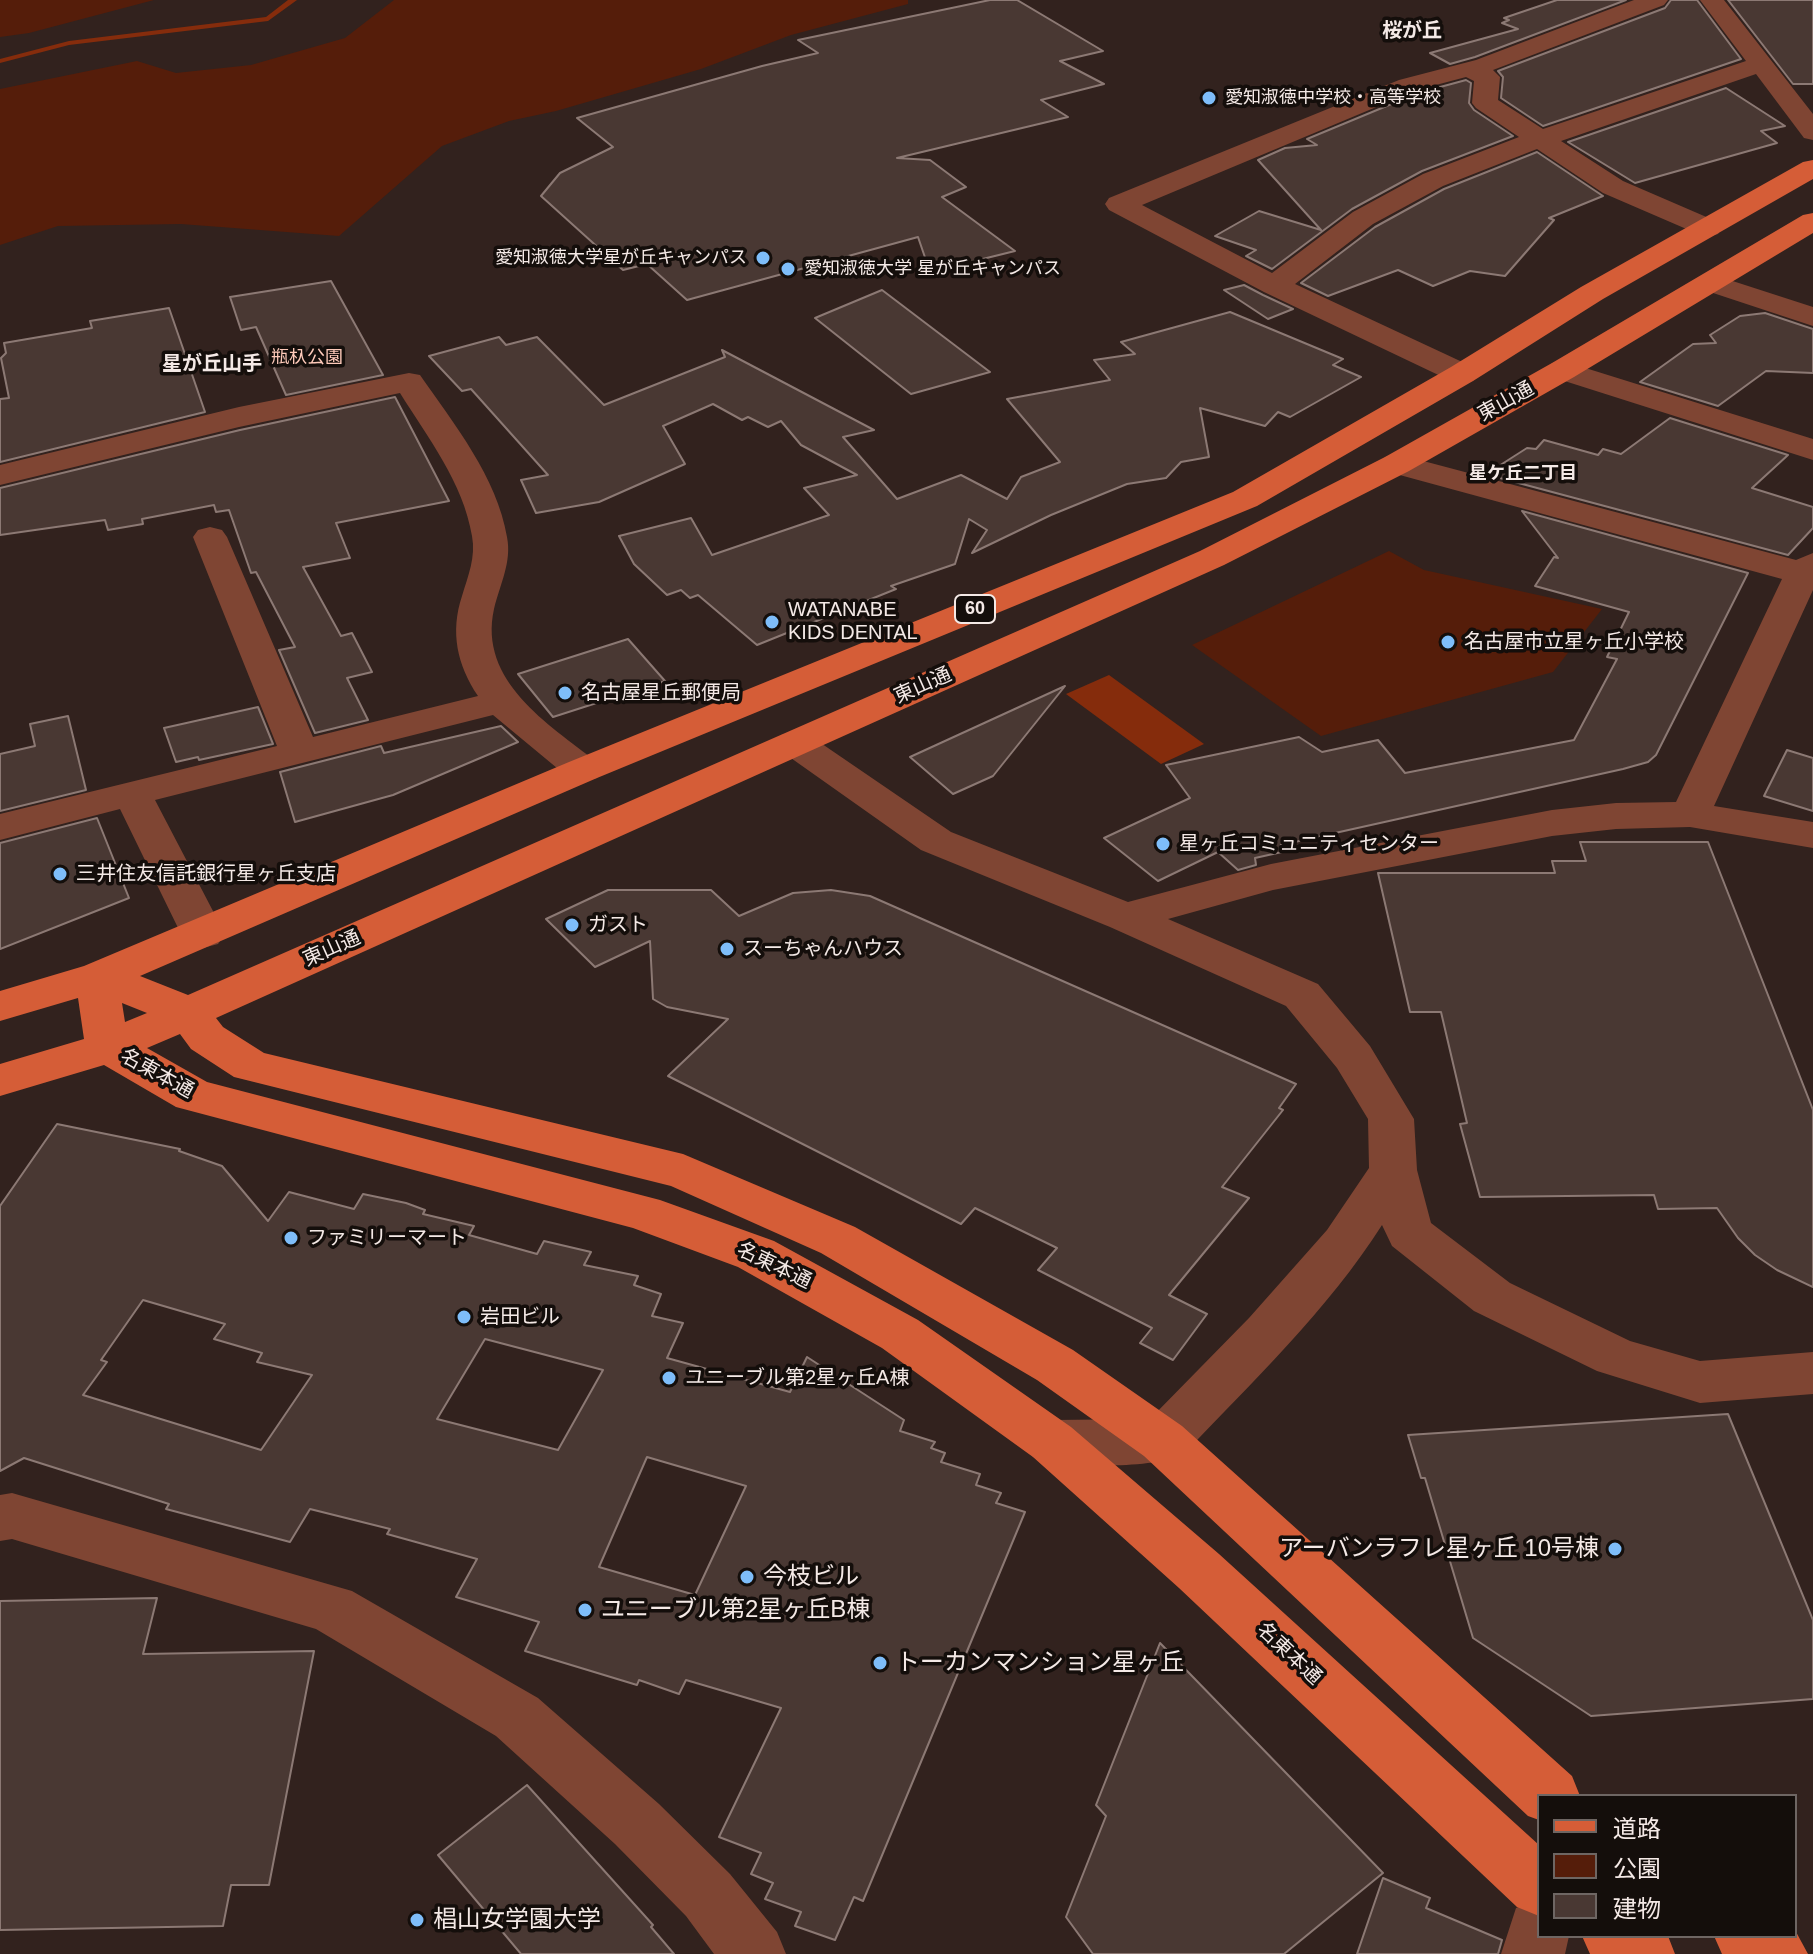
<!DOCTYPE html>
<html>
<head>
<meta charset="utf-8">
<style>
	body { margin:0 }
	#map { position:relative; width:1813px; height:1954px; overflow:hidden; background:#32221e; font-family:Arial,"Noto Sans JP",sans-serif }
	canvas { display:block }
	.legend { position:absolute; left:1537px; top:1794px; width:260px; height:144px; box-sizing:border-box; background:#140e0b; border:2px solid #6e6663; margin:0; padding:10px 14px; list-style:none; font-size:24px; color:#f4e9e6 }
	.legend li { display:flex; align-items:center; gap:16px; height:40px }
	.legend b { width:40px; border:2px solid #6e6663 }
</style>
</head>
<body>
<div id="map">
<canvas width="1813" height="1954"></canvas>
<ul class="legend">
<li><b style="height:10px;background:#d55d37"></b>道路</li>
<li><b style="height:22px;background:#551d0a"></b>公園</li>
<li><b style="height:22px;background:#493833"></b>建物</li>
</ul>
</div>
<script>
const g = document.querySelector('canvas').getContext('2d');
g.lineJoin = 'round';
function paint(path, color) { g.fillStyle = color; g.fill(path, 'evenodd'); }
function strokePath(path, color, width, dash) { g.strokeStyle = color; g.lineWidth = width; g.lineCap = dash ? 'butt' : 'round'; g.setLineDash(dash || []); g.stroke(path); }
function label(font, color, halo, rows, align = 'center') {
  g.font = font + ' Arial,"Noto Sans JP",sans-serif'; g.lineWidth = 7; g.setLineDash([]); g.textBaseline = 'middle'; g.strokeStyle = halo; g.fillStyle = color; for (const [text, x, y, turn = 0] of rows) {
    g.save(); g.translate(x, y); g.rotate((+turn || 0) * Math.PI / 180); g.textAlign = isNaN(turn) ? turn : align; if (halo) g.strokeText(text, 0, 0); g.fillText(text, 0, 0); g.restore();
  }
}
paint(new Path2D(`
	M 0,0 L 154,0 L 29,33 L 0,37 Z
	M 394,0 L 908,0 L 908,4 L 791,35 L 701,69 L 556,111 L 509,121 L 442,146 L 339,236 L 181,224 L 58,226 L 0,245 L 0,89 L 137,61 L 176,73 L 251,65 L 345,38 Z
	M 1389,551 L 1424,570 L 1602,609 L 1553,672 L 1321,736 L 1192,645 Z`), '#551d0a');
paint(new Path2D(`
	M 1109,675 L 1204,744 L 1161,764 L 1066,694 Z`), '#852c0c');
paint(new Path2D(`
	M 288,0 L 297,0 L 268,21 L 69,45 L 0,63 L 0,59 L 69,41 L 266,17 Z`), '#852c0c');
const building = new Path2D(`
	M 990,0 L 1017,0 L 1103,51 L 1060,61 L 1104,84 L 1041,100 L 1068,117 L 897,158 L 930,160 L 966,187 L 942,197 L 1015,251 L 930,272 L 918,237 L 687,300 L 647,264 L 623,270 L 541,196 L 560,173 L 613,147 L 577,118 L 762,66 L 818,53 L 798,40 Z
	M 1557,0 L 1626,0 L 1475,57 L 1450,64 L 1430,53 L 1518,29 L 1502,23 L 1509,20 L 1504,18 Z
	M 1671,0 L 1697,0 L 1741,59 L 1543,126 L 1501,98 L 1503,77 L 1498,71 L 1665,8 Z
	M 1728,0 L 1813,0 L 1813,84 L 1793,84 Z
	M 1466,80 L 1471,83 L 1469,103 L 1474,110 L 1513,136 L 1422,171 L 1352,209 L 1272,269 L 1246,256 L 1256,250 L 1215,236 L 1259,211 L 1321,230 L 1258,160 L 1285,148 L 1317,145 L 1307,139 L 1418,93 Z
	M 1726,88 L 1785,126 L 1761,131 L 1777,143 L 1635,183 L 1568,142 Z
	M 1537,152 L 1603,196 L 1549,218 L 1554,220 L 1505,276 L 1470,271 L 1433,286 L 1398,270 L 1328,296 L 1301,283 L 1375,227 L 1444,189 Z
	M 331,281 L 383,375 L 286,395 L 256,327 L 241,330 L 230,297 Z
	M 1244,285 L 1263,295 L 1293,309 L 1268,319 L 1224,290 Z
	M 882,290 L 990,372 L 911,394 L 815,318 Z
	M 169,308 L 205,412 L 0,462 L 0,399 L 9,398 L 1,358 L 6,353 L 4,343 L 92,328 L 90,321 Z
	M 1230,312 L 1343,359 L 1333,365 L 1361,377 L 1290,417 L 1278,412 L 1265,426 L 1200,408 L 1209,457 L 1181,462 L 1166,478 L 1127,484 L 1051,515 L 972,553 L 987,530 L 969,519 L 955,564 L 891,586 L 896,589 L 757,645 L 698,595 L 690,598 L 681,590 L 667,595 L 634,564 L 619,536 L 691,518 L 712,555 L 829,515 L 804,488 L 857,475 L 801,445 L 781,421 L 768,427 L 748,417 L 742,420 L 713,404 L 663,426 L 685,464 L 599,502 L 536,513 L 521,480 L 548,475 L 471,389 L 462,391 L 429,356 L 499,337 L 506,345 L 537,337 L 604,405 L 725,357 L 722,350 L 874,430 L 843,437 L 897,499 L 961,475 L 1007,499 L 1021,477 L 1060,462 L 1007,399 L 1110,380 L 1094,360 L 1135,354 L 1121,342 Z
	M 1765,313 L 1813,329 L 1813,373 L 1766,371 L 1718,406 L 1640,382 L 1693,344 L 1716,343 L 1710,335 L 1740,316 Z
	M 395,397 L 449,501 L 336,523 L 350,558 L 303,567 L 341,636 L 352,633 L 372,672 L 347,678 L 368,720 L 315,733 L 279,650 L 295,647 L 256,572 L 251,573 L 229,510 L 216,512 L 214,505 L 142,519 L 143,524 L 108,530 L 105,520 L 0,535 L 0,488 L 240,430 Z
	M 1670,418 L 1788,455 L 1752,488 L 1813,507 L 1813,528 L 1788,555 L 1496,477 L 1491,471 L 1527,448 L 1536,449 L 1544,440 L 1598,455 L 1603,449 L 1621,454 Z
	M 1522,511 L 1748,573 L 1656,755 L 1648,762 L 1623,769 L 1281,845 L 1282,852 L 1255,858 L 1256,865 L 1238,870 L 1218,852 L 1158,881 L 1104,838 L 1190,798 L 1166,765 L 1299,737 L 1322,752 L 1378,740 L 1405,773 L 1574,740 L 1617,659 L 1607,657 L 1629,612 L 1535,586 L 1554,557 L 1558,558 Z
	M 628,639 L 665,681 L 553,717 L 518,674 Z
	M 1065,686 L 993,776 L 953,794 L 910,757 Z
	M 258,707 L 273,744 L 199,760 L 198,757 L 176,762 L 164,728 Z
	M 68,716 L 86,790 L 0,811 L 0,754 L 35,746 L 30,724 Z
	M 501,726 L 518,742 L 393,795 L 295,822 L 280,772 L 381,746 L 384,753 Z
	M 1787,750 L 1813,758 L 1813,811 L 1764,796 Z
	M 97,818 L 129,898 L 0,949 L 0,843 Z
	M 1580,842 L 1708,842 L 1813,1110 L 1813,1287 L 1777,1270 L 1755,1255 L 1738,1238 L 1717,1208 L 1658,1209 L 1654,1195 L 1480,1197 L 1460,1124 L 1467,1123 L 1441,1012 L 1410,1012 L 1378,873 L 1555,873 L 1552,861 L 1586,861 Z
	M 608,890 L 711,890 L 739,916 L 793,893 L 831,890 L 870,896 L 1296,1084 L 1279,1108 L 1283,1110 L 1222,1187 L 1249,1198 L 1169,1295 L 1207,1314 L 1173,1360 L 1140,1343 L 1152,1328 L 1038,1270 L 1057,1248 L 975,1208 L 961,1224 L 668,1076 L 728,1019 L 667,1007 L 653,999 L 650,941 L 595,967 L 546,919 Z
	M 57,1124 L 180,1149 L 179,1151 L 222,1166 L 268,1221 L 289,1192 L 354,1209 L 363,1194 L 406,1203 L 425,1210 L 423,1214 L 474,1226 L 469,1235 L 537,1254 L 544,1241 L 591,1252 L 584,1265 L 638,1276 L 634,1285 L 661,1294 L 652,1316 L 683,1323 L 667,1358 L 790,1392 L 807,1357 L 904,1420 L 900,1431 L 935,1442 L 931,1448 L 945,1453 L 941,1462 L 980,1474 L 976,1485 L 1001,1493 L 996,1503 L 1025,1512 L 863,1901 L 854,1897 L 835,1940 L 795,1926 L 801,1912 L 765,1899 L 773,1883 L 751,1874 L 761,1853 L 719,1837 L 781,1708 L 686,1680 L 679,1694 L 639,1680 L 637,1685 L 525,1651 L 539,1622 L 456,1597 L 477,1559 L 387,1534 L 390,1529 L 310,1509 L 290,1542 L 166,1509 L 169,1504 L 24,1458 L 0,1471 L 0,1206 ZM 143,1300 L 225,1324 L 214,1339 L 262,1353 L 257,1362 L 312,1375 L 261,1450 L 83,1395 L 107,1362 L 101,1360 ZM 485,1339 L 603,1370 L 558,1450 L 437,1419 ZM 647,1457 L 746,1486 L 695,1595 L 599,1567 Z
	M 1728,1414 L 1813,1620 L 1813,1699 L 1591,1716 L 1473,1638 L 1425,1478 L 1421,1478 L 1408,1435 Z
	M 157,1598 L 143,1654 L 314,1651 L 269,1885 L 231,1885 L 223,1926 L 0,1930 L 0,1601 Z
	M 1160,1643 L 1383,1873 L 1284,1954 L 1093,1954 L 1066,1917 L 1106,1816 L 1096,1805 Z
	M 527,1785 L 653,1925 L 651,1927 L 674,1954 L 521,1954 L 438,1855 Z
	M 1383,1878 L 1430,1898 L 1426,1908 L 1502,1940 L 1498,1954 L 1357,1954 Z`);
paint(building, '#493833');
strokePath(building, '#8c7974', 2);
paint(new Path2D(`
	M 1634,0 L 1668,0 L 1664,5 L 1493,70 L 1500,77 L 1498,100 L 1543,129 L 1746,61 L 1700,0 L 1724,0 L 1813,114 L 1813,140 L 1804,138 L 1756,74 L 1561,141 L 1623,181 L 1718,222 L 1722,228 L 1718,234 L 1708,237 L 1698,234 L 1603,193 L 1537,149 L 1443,186 L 1373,224 L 1295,284 L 1473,367 L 1478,374 L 1473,381 L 1462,383 L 1451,381 L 1264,292 L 1109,210 L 1105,204 L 1109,198 L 1399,80 L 1476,60 ZM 1466,77 L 1474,81 L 1472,103 L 1476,108 L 1519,137 L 1423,174 L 1353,212 L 1272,273 L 1142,205 L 1417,90 Z
	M 1711,274 L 1813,307 L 1813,326 L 1701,289 L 1696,283 L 1701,277 Z
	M 1563,361 L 1813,439 L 1813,460 L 1552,377 L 1547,370 L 1552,363 Z
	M 409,373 L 420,375 C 454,424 497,477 507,537 C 512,562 500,584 494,609 C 478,681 548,724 597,762 L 603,770 L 597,778 L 583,782 L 569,778 L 493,715 L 155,800 L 225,934 L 218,944 L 203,948 L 188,944 L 181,934 L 120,809 L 0,840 L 0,814 L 277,746 L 193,537 L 198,530 L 210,527 L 222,530 L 227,537 L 313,737 L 478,696 C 457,665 450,632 462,596 C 468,576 476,557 472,536 C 463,482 428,438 400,393 L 239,427 L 0,485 L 0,465 L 239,407 Z
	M 1397,454 L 1796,560 L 1813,553 L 1813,590 L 1714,806 L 1813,822 L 1813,848 L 1690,827 L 1616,829 L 1552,836 L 1273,890 L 1168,919 L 1318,984 L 1370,1046 L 1414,1119 L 1417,1170 L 1431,1223 L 1510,1283 L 1630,1341 L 1700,1361 L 1813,1352 L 1813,1394 L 1700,1403 L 1597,1371 L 1474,1311 L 1392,1246 L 1382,1225 C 1328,1310 1251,1383 1182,1456 C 1149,1468 1066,1469 1033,1457 L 1025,1442 L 1033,1427 L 1052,1420 L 1150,1419 L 1249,1318 L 1327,1230 L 1369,1168 L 1368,1119 L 1337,1068 L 1286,1006 L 1110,927 L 921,850 L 781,751 L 775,743 L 781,735 L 795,731 L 809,735 L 951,832 L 1128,902 L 1271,864 L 1552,810 L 1616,803 L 1676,802 L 1782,579 L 1385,471 L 1380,464 L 1385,457 Z
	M 12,1493 L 352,1591 L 538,1698 L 659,1804 L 730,1874 L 777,1932 L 786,1954 L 714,1954 L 686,1916 L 615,1844 L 496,1736 L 316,1629 L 12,1539 L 0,1541 L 0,1495 Z
	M 1539,1899 L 1539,1936 L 1569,1936 L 1565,1954 L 1501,1954 L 1516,1908 Z`), '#7f4533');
paint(new Path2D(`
	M 1813,160 L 1813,179 L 1603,299 L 1473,381 L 1257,506 L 597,778 L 140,976 L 188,995 L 1200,551 L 1385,457 L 1552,363 L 1803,215 L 1813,213 L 1813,233 L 1574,377 L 1409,471 L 1224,565 L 216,1018 L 223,1027 L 264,1053 L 683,1154 L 855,1227 L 1073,1350 L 1182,1426 L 1572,1776 L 1580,1796 L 1539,1796 L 1539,1820 L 1528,1816 L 1144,1456 L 1037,1380 L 821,1253 L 671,1186 L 234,1077 L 191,1049 L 180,1034 L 147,1048 L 207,1082 L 660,1200 L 774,1241 L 918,1320 L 1071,1427 L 1219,1554 L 1539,1845 L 1539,1916 L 1517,1907 L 1179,1588 L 1033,1457 L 882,1348 L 738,1267 L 633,1228 L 176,1107 L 104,1065 L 0,1096 L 0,1064 L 84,1039 L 78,998 L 0,1021 L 0,991 L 84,966 L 569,762 L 1233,492 L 1451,367 L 1581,287 L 1803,162 ZM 122,1003 L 147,1013 L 125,1022 Z
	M 1795,1930 L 1808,1954 L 1722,1954 L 1714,1936 L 1795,1936 Z
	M 1582,1936 L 1668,1936 L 1675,1954 L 1590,1954 Z`), '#d55d37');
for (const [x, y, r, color] of [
	[1209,98,8,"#7ebdf9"],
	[763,258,8,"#7ebdf9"],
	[788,269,8,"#7ebdf9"],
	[772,622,8,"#7ebdf9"],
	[1448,642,8,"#7ebdf9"],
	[565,693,8,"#7ebdf9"],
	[1163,844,8,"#7ebdf9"],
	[60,874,8,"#7ebdf9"],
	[572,925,8,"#7ebdf9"],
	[727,949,8,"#7ebdf9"],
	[291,1238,8,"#7ebdf9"],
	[464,1317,8,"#7ebdf9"],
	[669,1378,8,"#7ebdf9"],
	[1615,1549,8,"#7ebdf9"],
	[747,1577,8,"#7ebdf9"],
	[585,1610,8,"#7ebdf9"],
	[880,1663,8,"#7ebdf9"],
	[417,1920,8,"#7ebdf9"]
]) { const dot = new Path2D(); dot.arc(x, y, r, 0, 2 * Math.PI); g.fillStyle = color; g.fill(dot); strokePath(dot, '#140e0b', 3); }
label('18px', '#f4e9e6', '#140e0b', [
	["愛知淑徳中学校・高等学校",1225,98],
	["愛知淑徳大学星が丘キャンパス",747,258,"right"],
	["愛知淑徳大学 星が丘キャンパス",804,269]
], 'left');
label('18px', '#fecaba', '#140e0b', [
	["瓶杁公園",307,358]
]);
label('bold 18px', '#f4e9e6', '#140e0b', [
	["星ケ丘二丁目",1523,474]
]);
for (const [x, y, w] of [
	[975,609,40]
]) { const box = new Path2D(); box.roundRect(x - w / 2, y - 14, w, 28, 6); g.fillStyle = '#140e0b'; g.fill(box); strokePath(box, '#f4e9e6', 2); }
label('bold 18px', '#f4e9e6', null, [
	["60",975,609]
]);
label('bold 20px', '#f4e9e6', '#140e0b', [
	["桜が丘",1412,31],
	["星が丘山手",212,364]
]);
label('20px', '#f4e9e6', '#140e0b', [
	["東山通",1506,402,-29],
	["東山通",923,686,-24],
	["東山通",332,949,-24],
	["名東本通",157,1074,29],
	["名東本通",774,1266,26],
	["名東本通",1289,1654,43]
]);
label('20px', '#f4e9e6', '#140e0b', [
	["WATANABE",788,610],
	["KIDS DENTAL",788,633],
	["名古屋市立星ヶ丘小学校",1464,642],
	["名古屋星丘郵便局",581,693],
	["星ヶ丘コミュニティセンター",1179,844],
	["三井住友信託銀行星ヶ丘支店",76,874],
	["ガスト",588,925],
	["スーちゃんハウス",743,949],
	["ファミリーマート",307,1238],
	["岩田ビル",480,1317],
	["ユニーブル第2星ヶ丘A棟",685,1378]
], 'left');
label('24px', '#f4e9e6', '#140e0b', [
	["アーバンラフレ星ヶ丘 10号棟",1599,1549,"right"],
	["今枝ビル",763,1577],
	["ユニーブル第2星ヶ丘B棟",601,1610],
	["トーカンマンション星ヶ丘",896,1663],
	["椙山女学園大学",433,1920]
], 'left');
</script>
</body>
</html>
